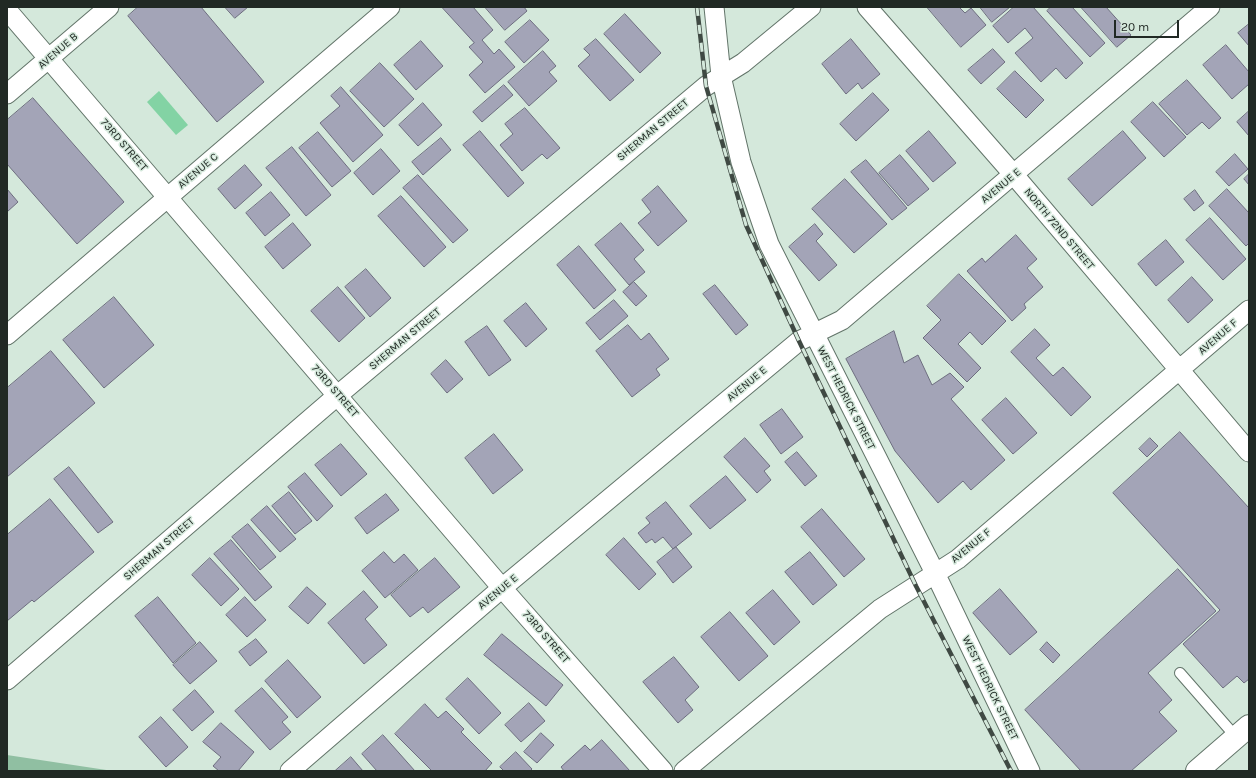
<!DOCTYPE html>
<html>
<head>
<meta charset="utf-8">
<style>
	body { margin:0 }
	#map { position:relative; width:1256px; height:778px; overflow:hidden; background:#d4e8db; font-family:Karla,sans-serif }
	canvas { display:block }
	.frame { position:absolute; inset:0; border:8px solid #212924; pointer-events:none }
	.scale { position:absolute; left:1114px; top:20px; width:65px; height:18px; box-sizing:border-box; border:2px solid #212924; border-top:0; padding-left:5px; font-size:12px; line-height:14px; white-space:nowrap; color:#212924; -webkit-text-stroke:3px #d4e8db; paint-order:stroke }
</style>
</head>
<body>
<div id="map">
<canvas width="1256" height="778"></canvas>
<div class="frame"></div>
<div class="scale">20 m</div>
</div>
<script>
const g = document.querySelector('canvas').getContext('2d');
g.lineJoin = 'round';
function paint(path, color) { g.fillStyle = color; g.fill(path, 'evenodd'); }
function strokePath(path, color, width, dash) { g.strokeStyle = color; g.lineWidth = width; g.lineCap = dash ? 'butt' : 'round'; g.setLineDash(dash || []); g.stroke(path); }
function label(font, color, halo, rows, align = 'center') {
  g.font = font + ' Karla,sans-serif'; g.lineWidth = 3; g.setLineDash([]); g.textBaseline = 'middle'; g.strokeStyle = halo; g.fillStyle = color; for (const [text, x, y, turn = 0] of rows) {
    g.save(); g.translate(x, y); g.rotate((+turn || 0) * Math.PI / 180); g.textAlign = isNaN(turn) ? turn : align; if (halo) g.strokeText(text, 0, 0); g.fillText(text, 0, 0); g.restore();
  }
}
paint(new Path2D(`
	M 7,755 L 113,771 L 7,771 Z`), '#90bfa2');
paint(new Path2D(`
	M 159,91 L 188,125 L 176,135 L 147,102 Z`), '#83d3a4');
const building = new Path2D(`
	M 138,7 L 201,7 L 264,82 L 217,122 L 128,16 Z
	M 225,7 L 248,7 L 235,18 Z
	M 442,7 L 473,7 L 493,30 L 482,40 L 494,54 L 499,49 L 515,67 L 485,93 L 469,75 L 483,62 L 469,47 L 474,43 Z
	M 485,7 L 524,7 L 527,11 L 505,30 Z
	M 927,7 L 959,7 L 965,13 L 971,8 L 986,25 L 961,47 Z
	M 980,7 L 1010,7 L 992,22 Z
	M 1014,7 L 1033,7 L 1083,63 L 1066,79 L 1056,68 L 1041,82 L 1015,53 L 1033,38 L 1025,28 L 1008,43 L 993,26 Z
	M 1051,7 L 1072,7 L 1105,43 L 1090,57 L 1047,11 Z
	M 1081,7 L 1106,7 L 1131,35 L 1117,47 Z
	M 625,14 L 661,53 L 640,73 L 604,34 Z
	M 530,20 L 549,40 L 524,63 L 505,42 Z
	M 1249,24 L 1249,46 L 1238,33 Z
	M 596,39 L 634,80 L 610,101 L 578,66 L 590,55 L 584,49 Z
	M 851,39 L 880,74 L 862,89 L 858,83 L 846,94 L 822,64 Z
	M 421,41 L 443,66 L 416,90 L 394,65 Z
	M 1226,45 L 1249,72 L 1249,84 L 1232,99 L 1203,65 Z
	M 993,49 L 1005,62 L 981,84 L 968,70 Z
	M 543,51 L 556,66 L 549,72 L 557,81 L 529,106 L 508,82 Z
	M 380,63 L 414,99 L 384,127 L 350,91 Z
	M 1015,71 L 1044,100 L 1026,118 L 997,89 Z
	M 1187,80 L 1221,118 L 1209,129 L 1202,122 L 1187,135 L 1159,104 Z
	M 504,85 L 513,95 L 482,122 L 473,112 Z
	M 341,87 L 383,135 L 353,162 L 320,123 L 340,106 L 331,96 Z
	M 873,93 L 889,110 L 856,141 L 840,124 Z
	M 33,98 L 124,202 L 77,244 L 7,164 L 7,120 Z
	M 1153,102 L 1186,137 L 1164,157 L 1131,122 Z
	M 423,103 L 442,125 L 418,146 L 399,125 Z
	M 525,108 L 560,148 L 547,159 L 542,154 L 522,171 L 500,145 L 513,134 L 505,124 Z
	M 1249,111 L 1249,136 L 1237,122 Z
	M 480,131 L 524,183 L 508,197 L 463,145 Z
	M 929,131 L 956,163 L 933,182 L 906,151 Z
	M 1123,131 L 1146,158 L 1092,206 L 1068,179 Z
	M 318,132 L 351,171 L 332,187 L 299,148 Z
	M 441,138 L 451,150 L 423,175 L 412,162 Z
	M 292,147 L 331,195 L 306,216 L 266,168 Z
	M 381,149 L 400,171 L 373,195 L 354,173 Z
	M 1235,154 L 1248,169 L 1229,186 L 1216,172 Z
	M 900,155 L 929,189 L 908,206 L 879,173 Z
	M 866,160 L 907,208 L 892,220 L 851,172 Z
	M 245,165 L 262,185 L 235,209 L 218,189 Z
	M 1249,174 L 1249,185 L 1244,179 Z
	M 418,175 L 468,230 L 453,243 L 403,188 Z
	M 845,179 L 887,224 L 854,253 L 812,209 Z
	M 658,186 L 687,221 L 658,246 L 638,223 L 651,212 L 642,200 Z
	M 7,189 L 18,202 L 7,212 Z
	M 1227,189 L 1249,213 L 1249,243 L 1246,246 L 1209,206 Z
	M 1195,190 L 1204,203 L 1194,211 L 1184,199 Z
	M 271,192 L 290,215 L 265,236 L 246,213 Z
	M 401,196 L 446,247 L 424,267 L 378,216 Z
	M 1210,218 L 1246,259 L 1223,280 L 1186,240 Z
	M 293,223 L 311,245 L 283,269 L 265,247 Z
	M 621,223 L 644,250 L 634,259 L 645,272 L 629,285 L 595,245 Z
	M 815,224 L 823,234 L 816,241 L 837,265 L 819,281 L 789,247 Z
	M 1016,235 L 1037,259 L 1027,268 L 1043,287 L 1024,304 L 1026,308 L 1012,321 L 967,271 L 982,258 L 985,262 Z
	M 1166,240 L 1184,262 L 1156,286 L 1138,264 Z
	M 579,246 L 616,290 L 594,309 L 557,265 Z
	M 366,269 L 391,298 L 370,317 L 345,287 Z
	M 959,274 L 1006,321 L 982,345 L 970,332 L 958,344 L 981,368 L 967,382 L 923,338 L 941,320 L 927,306 Z
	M 1192,277 L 1213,300 L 1188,323 L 1168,300 Z
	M 634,282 L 647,296 L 636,306 L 623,292 Z
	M 715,285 L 748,325 L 736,335 L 703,294 Z
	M 338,287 L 365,318 L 339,342 L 311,311 Z
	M 114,297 L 154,345 L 104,388 L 63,340 Z
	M 614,300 L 628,316 L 600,340 L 586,323 Z
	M 526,303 L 547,329 L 526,347 L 504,321 Z
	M 628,325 L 641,340 L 649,333 L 669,359 L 656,369 L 660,375 L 632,397 L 596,351 Z
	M 487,326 L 511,360 L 489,376 L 465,342 Z
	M 1035,329 L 1050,345 L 1036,358 L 1053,376 L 1063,367 L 1091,397 L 1071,416 L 1011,352 Z
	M 894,331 L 904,363 L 918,355 L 932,385 L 950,373 L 964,387 L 951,399 L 1005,460 L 971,490 L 963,481 L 938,503 L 895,451 L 846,359 Z
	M 51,351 L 95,403 L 7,477 L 7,388 Z
	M 446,360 L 463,379 L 447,393 L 431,374 Z
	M 1006,398 L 1037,433 L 1013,454 L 982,420 Z
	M 782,409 L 803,437 L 781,454 L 760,425 Z
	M 1180,432 L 1249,508 L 1249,679 L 1244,683 L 1237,676 L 1223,688 L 1183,644 L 1220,610 L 1113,493 Z
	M 494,434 L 523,470 L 493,494 L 465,458 Z
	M 745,438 L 770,466 L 764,471 L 771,480 L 757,493 L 724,457 Z
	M 1150,438 L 1158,446 L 1147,457 L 1139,449 Z
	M 341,444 L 367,474 L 341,496 L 315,465 Z
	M 797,452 L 817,476 L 805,486 L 785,462 Z
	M 69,467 L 113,522 L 98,533 L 54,479 Z
	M 305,473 L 333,506 L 317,521 L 288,487 Z
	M 726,476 L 746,500 L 710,529 L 690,506 Z
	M 289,492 L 312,521 L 295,534 L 272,506 Z
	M 386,494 L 399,510 L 367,534 L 355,518 Z
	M 50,499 L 94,552 L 34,602 L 32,600 L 7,621 L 7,535 Z
	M 666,502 L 692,534 L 673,549 L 663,537 L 655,543 L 652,539 L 646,543 L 638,533 L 650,523 L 646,518 Z
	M 267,506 L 296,539 L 280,552 L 251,520 Z
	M 822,509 L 865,559 L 844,577 L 801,527 Z
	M 248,524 L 276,557 L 260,570 L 232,537 Z
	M 624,538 L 656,574 L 639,590 L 606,555 Z
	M 231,540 L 272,587 L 255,601 L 214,554 Z
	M 676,547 L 692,567 L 673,583 L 657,562 Z
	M 384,552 L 394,563 L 404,554 L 418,570 L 385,598 L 362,571 Z
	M 810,552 L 837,585 L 813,605 L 785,572 Z
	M 210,558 L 239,589 L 221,606 L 192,575 Z
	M 435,558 L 460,587 L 428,613 L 423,607 L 410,617 L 391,595 Z
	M 1178,569 L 1216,611 L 1148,673 L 1172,700 L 1159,712 L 1177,731 L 1131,771 L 1081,771 L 1025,710 Z
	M 307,587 L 326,604 L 308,624 L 289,607 Z
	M 1000,589 L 1037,632 L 1010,655 L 973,613 Z
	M 773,590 L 800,622 L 774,645 L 746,613 Z
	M 364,591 L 378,607 L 365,619 L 387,645 L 364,664 L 328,623 Z
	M 158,597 L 196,643 L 173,663 L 135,616 Z
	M 245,597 L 266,620 L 247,637 L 226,615 Z
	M 730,612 L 768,656 L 739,681 L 701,637 Z
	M 502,634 L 563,685 L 546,706 L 484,655 Z
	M 256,639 L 267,652 L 250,666 L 239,652 Z
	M 200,642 L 217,661 L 190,684 L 173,665 Z
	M 1047,642 L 1060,655 L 1053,663 L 1040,650 Z
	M 674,657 L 699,687 L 685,700 L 693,710 L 678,723 L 643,682 Z
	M 288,660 L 321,697 L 297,718 L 265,681 Z
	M 468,678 L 501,713 L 479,734 L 446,699 Z
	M 262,688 L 288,717 L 282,722 L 291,732 L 270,750 L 235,711 Z
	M 195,690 L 214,712 L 192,731 L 173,710 Z
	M 529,703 L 545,721 L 521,742 L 505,725 Z
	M 425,704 L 438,718 L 446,711 L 464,729 L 461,732 L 492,763 L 485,771 L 432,771 L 395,734 Z
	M 161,717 L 188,747 L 166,767 L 139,737 Z
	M 221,723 L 254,752 L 238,771 L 219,771 L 213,766 L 221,757 L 203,742 Z
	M 541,733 L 554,745 L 537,763 L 524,752 Z
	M 383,735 L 415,771 L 377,771 L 362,754 Z
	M 602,740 L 630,771 L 564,771 L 561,767 L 585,745 L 590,750 Z
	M 516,752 L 532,769 L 530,771 L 504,771 L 500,767 Z
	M 351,757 L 363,771 L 335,771 Z`);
paint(building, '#a3a4b7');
strokePath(building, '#6d6d7f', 1);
const service = new Path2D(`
	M 1180,673 L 1236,737`);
const minor = new Path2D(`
	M 714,7 L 721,76 L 741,162 L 769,244 L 935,573 L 1030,771
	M 867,7 L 1014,175 L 1249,452
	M 7,10 L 502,588 L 663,771
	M 7,94 L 109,7
	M 7,335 L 390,7
	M 7,680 L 338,395 L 706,86 L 743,63 L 811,7
	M 290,771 L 502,588 L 799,341 L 842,320 L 1210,7
	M 684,771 L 880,609 L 958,559 L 1249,310`);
const tertiary = new Path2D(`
	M 1197,771 L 1249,726`);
strokePath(service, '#627469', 12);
strokePath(minor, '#627469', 21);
strokePath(tertiary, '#627469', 24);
strokePath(service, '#fff', 10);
strokePath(minor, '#fff', 19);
strokePath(tertiary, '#fff', 22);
const rail = new Path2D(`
	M 697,7 L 706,86 L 746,225 L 799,341 L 916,586 L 1011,771`);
strokePath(rail, '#3f4943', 4.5);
strokePath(rail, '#d4e8db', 3, [9]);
label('11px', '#212924', '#d4e8db', [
	["AVENUE B",58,51,-41],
	["SHERMAN STREET",653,130,-40],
	["73RD STREET",124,145,49],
	["AVENUE C",198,171,-40],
	["AVENUE E",1001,186,-40],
	["NORTH 72ND STREET",1059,229,50],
	["AVENUE F",1218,337,-41],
	["SHERMAN STREET",405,339,-40],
	["AVENUE E",747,384,-40],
	["73RD STREET",335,391,49],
	["WEST HEDRICK STREET",846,398,63],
	["AVENUE F",971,546,-39],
	["SHERMAN STREET",159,549,-41],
	["AVENUE E",498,592,-40],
	["73RD STREET",546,637,49],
	["WEST HEDRICK STREET",990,688,64]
]);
</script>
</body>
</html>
